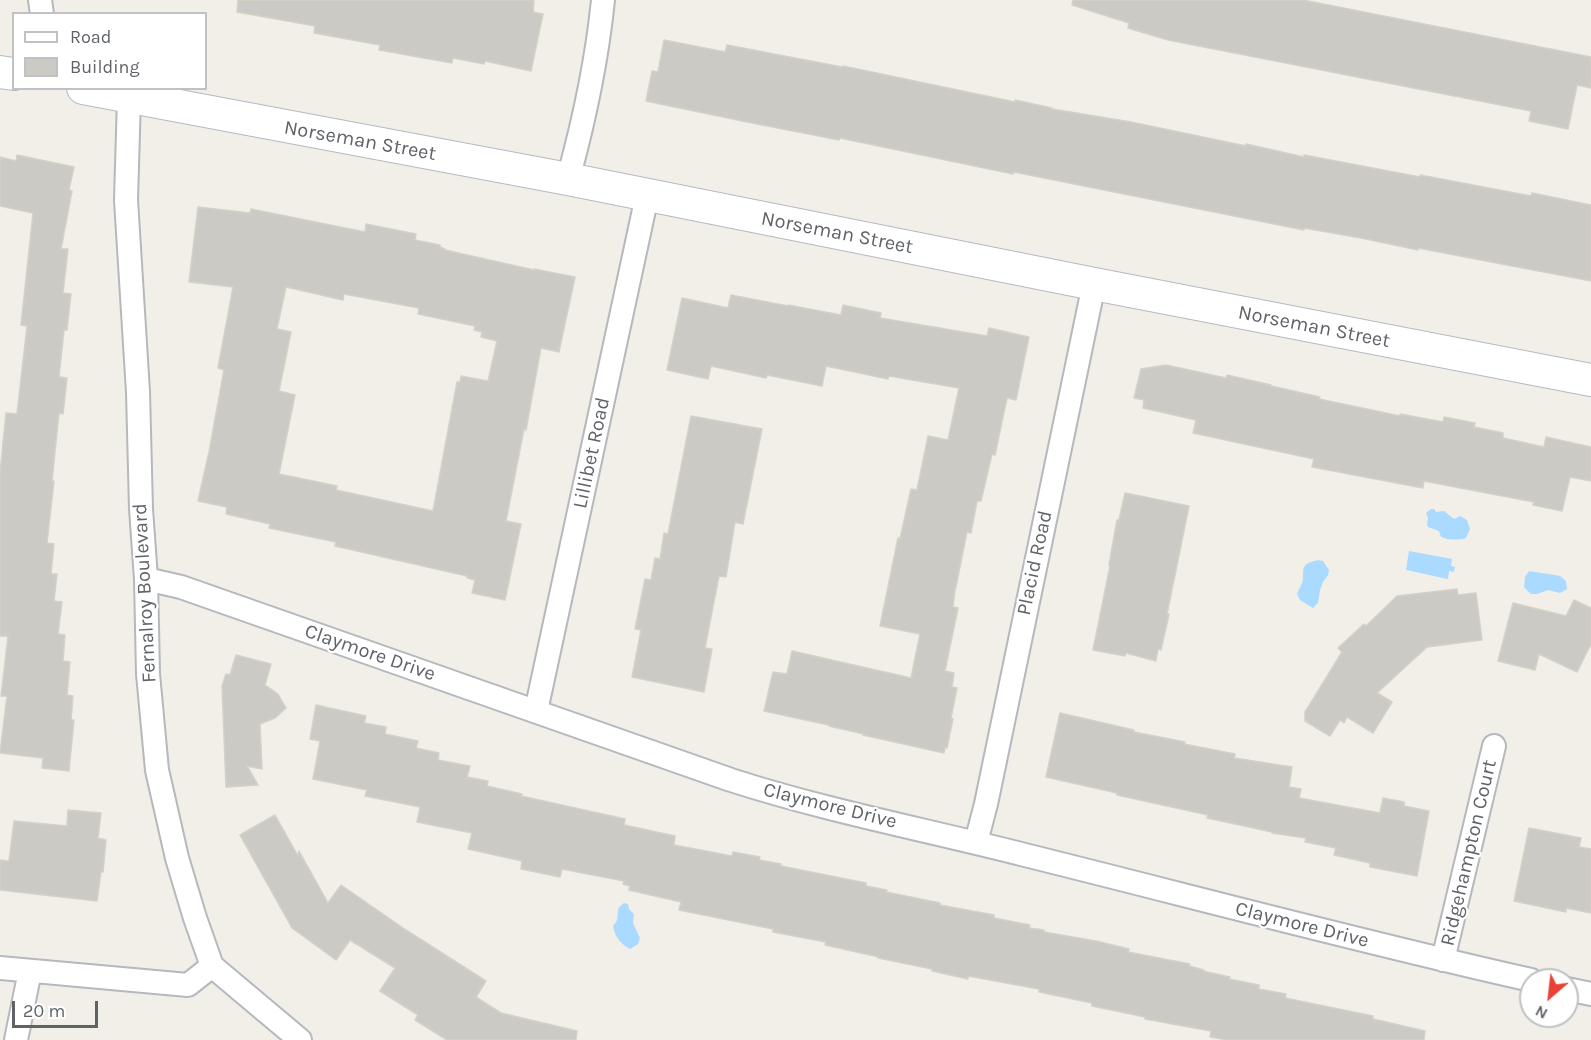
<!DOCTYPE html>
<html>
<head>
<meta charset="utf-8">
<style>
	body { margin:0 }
	#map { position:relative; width:1591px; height:1040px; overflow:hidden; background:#f1efe8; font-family:Karla,sans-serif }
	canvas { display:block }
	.legend { position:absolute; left:12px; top:12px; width:195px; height:78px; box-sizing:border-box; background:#fff; border:2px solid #bfc1c3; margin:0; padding:8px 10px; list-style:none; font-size:18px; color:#5f6368 }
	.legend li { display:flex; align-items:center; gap:12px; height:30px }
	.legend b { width:30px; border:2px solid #bfc1c3 }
	.north { position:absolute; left:1519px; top:968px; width:60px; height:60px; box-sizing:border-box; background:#fff; border:2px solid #bfc1c3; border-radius:50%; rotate:208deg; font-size:16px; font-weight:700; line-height:24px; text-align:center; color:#5f6368 }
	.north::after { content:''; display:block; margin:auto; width:21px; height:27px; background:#ea4335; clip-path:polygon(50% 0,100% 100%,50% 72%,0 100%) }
	.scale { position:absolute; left:12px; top:1001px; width:86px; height:27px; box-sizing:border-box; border:3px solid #5f6368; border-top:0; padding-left:8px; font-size:18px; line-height:21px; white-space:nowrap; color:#5f6368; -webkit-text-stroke:4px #fff; paint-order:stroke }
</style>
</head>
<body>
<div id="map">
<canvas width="1591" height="1040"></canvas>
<ul class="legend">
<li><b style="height:8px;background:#fff"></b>Road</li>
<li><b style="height:16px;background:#cccac5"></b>Building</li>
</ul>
<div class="north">N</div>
<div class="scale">20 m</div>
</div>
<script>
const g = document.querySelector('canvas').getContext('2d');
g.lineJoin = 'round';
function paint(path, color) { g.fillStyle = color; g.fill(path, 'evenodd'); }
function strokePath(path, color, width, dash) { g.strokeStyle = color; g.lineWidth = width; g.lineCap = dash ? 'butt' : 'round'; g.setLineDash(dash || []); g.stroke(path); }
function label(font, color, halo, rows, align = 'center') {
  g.font = font + ' Karla,sans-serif'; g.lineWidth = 4.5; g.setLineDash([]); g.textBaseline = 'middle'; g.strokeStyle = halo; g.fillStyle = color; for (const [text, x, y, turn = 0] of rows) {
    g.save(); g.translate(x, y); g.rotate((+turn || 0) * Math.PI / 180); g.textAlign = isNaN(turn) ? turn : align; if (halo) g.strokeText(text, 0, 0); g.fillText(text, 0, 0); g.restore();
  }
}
paint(new Path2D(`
	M 1431,509 L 1434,509 L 1436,512 L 1444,511 L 1454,519 L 1460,516 L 1467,520 L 1470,529 L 1466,538 C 1461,540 1449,540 1444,538 C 1440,537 1440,534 1439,531 L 1428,527 L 1427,524 L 1428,518 L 1426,513 Z
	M 1409,551 L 1452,559 L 1451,566 L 1455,567 L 1454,572 L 1449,571 L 1448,579 L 1406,570 Z
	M 1318,560 L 1323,561 L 1329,570 L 1328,575 L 1323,582 L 1320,590 L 1318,603 L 1313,608 L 1300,600 L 1297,594 C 1299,589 1303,583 1303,578 C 1303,564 1304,564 1318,560 Z
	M 1529,571 L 1560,576 L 1566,581 L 1567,589 L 1560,593 L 1548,590 L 1537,594 L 1531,594 L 1524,587 L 1525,577 Z
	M 624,903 L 628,904 L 629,909 L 634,914 L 633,923 L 640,938 L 638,944 L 630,949 C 623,946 615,937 614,930 C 612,923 615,926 617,920 C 619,911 615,910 624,903 Z`), '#aadaff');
const building = new Path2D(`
	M 238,0 L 534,0 L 533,12 L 543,14 L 531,71 L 485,61 L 484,64 L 453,58 L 452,63 L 379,50 L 380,45 L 314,33 L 315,26 L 237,12 Z
	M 1073,0 L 1303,0 L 1591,57 L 1591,88 L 1577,85 L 1568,129 L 1529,121 L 1531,111 L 1168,40 L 1128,28 L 1129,23 L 1072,5 Z
	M 664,40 L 725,52 L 727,45 L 842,67 L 843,66 L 1015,102 L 1015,100 L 1052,108 L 1052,109 L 1131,122 L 1246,146 L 1246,144 L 1304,157 L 1304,155 L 1420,177 L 1420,175 L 1531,196 L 1532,193 L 1591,205 L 1591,281 L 1418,248 L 1418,250 L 1361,238 L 1304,228 L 1304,230 L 1014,172 L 1013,174 L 840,138 L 839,140 L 747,122 L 646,101 L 652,71 L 658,72 Z
	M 17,155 L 74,167 L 69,190 L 72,191 L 61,249 L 68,249 L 63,293 L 71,294 L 67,330 L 64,330 L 59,377 L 67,378 L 63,414 L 59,413 L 52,481 L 54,481 L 47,543 L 54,544 L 51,574 L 57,574 L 54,601 L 62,602 L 58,634 L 65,635 L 63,661 L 70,662 L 67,695 L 73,696 L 71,720 L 74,720 L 69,771 L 42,768 L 43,758 L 0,753 L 7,696 L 1,696 L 8,636 L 0,636 L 0,473 L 6,413 L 17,414 L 27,326 L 21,325 L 33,213 L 0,206 L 0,157 L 16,161 Z
	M 198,207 L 250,213 L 251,209 L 365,232 L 366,224 L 416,234 L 415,240 L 440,245 L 440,247 L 445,249 L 445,250 L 534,270 L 534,269 L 575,277 L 559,352 L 541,348 L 526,430 L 524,429 L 506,521 L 521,524 L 505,600 L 472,593 L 475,580 L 467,578 L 467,576 L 335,546 L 336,542 L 269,528 L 270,524 L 226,514 L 227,507 L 198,501 L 209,452 L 224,370 L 218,368 L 233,287 L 189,282 ZM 286,287 L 343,300 L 344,294 L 419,308 L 418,314 L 475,326 L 474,330 L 482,332 L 481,337 L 497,341 L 488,381 L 461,376 L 460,382 L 457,382 L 433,511 L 336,490 L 337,486 L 279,474 L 295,395 L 279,391 L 291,332 L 277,329 Z
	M 731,295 L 788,306 L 788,305 L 841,315 L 843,305 L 881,313 L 880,318 L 987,336 L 989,328 L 1029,337 L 1016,400 L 1007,398 L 995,455 L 992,454 L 981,501 L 977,501 L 971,533 L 967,532 L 955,591 L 953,607 L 958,608 L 945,671 L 954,673 L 952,687 L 957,688 L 951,718 L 953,719 L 947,748 L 945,747 L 944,753 L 863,735 L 864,734 L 829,726 L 829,725 L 764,711 L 773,672 L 787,674 L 792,651 L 911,678 L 920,634 L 880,626 L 898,538 L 900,539 L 911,489 L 917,490 L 928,436 L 948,440 L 959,388 L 889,376 L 888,379 L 826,366 L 822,386 L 767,375 L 766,378 L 711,366 L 708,379 L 667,370 L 682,298 L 728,308 Z
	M 1166,365 L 1226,378 L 1227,375 L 1271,385 L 1271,386 L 1320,397 L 1319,399 L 1400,416 L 1400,414 L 1443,422 L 1444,417 L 1475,423 L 1474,427 L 1503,433 L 1503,438 L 1544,447 L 1546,437 L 1591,447 L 1591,481 L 1570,477 L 1562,511 L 1533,505 L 1534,502 L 1424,481 L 1423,488 L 1312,467 L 1314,459 L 1193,433 L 1196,420 L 1143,408 L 1144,400 L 1134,398 L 1141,369 Z
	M 691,416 L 762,429 L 743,524 L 735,522 L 726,577 L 719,576 L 705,648 L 712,649 L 704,692 L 632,677 L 641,630 L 635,629 L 645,579 L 651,580 L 655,558 L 660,559 L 664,533 L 668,534 Z
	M 1125,493 L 1189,506 L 1167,614 L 1169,614 L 1161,650 L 1158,649 L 1156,661 L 1126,653 L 1125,656 L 1093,650 L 1110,566 L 1109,565 L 1117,520 L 1119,520 Z
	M 1457,589 L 1458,595 L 1476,593 L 1482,640 L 1427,647 L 1377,693 L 1392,702 L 1373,733 L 1347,717 L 1344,723 L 1340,720 L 1330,736 L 1305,721 L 1305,712 L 1342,652 L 1338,648 L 1364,624 L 1366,626 L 1397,596 Z
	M 1574,600 L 1591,608 L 1591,644 L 1577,672 L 1539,654 L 1535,670 L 1498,661 L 1513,603 L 1566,616 Z
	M 236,655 L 271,664 L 265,685 L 278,694 L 286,708 L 275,718 L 260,724 L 262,769 L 247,766 L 258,785 L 226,787 L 222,686 L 226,674 L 230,675 Z
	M 316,705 L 366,716 L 364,723 L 386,727 L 385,734 L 418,741 L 416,748 L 439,753 L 438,760 L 470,766 L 467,777 L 488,781 L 487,786 L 522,794 L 521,796 L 625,819 L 624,825 L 675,836 L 674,845 L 732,856 L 733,852 L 760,857 L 759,860 L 781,864 L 781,866 L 866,883 L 866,886 L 887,890 L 886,892 L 940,903 L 940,905 L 994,915 L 994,918 L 1030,925 L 1029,928 L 1044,930 L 1044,932 L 1096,941 L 1129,949 L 1128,952 L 1190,964 L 1189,966 L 1204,970 L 1203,971 L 1230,977 L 1229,979 L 1259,985 L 1259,989 L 1286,994 L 1285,998 L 1373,1016 L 1373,1019 L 1425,1031 L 1424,1040 L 1228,1040 L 1210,1037 L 1211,1031 L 1145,1019 L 1145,1017 L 1092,1006 L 1092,1003 L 1039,992 L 1039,989 L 968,976 L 968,979 L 932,971 L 932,969 L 878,958 L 879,957 L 825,945 L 826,942 L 773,932 L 773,929 L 679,910 L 681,902 L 629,890 L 630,886 L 623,884 L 624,881 L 562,869 L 560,877 L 521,869 L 522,861 L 468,849 L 472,833 L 417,822 L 420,807 L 365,796 L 367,790 L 313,779 L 320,741 L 310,739 Z
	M 1060,713 L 1134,730 L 1134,732 L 1185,742 L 1184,744 L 1235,754 L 1234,758 L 1292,767 L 1289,787 L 1301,789 L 1299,798 L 1380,813 L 1383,798 L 1404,802 L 1404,806 L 1429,811 L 1417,876 L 1370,867 L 1370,863 L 1334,855 L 1336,848 L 1305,842 L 1306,838 L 1272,833 L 1272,832 L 1207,818 L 1208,815 L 1117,795 L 1117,793 L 1046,777 Z
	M 68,810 L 101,813 L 98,838 L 106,840 L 103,872 L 101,872 L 97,901 L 0,890 L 0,860 L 9,861 L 14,821 L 67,826 Z
	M 275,815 L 298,856 L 299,851 L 328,903 L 341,885 L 406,930 L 486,981 L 476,997 L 501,1013 L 577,1031 L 576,1040 L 447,1040 L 415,1020 L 418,1015 L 380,991 L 395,968 L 350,940 L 336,960 L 292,928 L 240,835 Z
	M 1529,828 L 1581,838 L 1579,847 L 1591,849 L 1591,913 L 1566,908 L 1566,912 L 1514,901 Z`);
paint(building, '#cccac5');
strokePath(building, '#d6d1c6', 1.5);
const street = new Path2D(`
	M 40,0 L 42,14
	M 129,98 L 126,200 L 138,392 L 141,509 L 146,579 L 148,674 L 157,770 L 177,858 L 195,918 L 212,966 L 300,1040
	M 568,179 C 584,121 597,60 603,0
	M 146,579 L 181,587 L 731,780 C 827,811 927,830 1025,855 C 1194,897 1362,942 1531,980
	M 536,711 L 647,196
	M 976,842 L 986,804 L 1094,284
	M 1443,960 L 1494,746
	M 0,968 L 188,985 L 212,966
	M 1567,989 L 1591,994
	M 16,1040 L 30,971`);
const secondary = new Path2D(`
	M 0,72 L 14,74
	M 83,88 L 568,179 L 1094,284 L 1591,380`);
strokePath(street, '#b5b8bc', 26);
strokePath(secondary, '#b6babf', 34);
strokePath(street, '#fff', 22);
strokePath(secondary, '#fff', 32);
label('20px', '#5f6368', '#fff', [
	["Norseman Street",360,141,10],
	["Norseman Street",837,233,11],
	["Norseman Street",1314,327,11],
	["Lillibet Road",592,453,-78],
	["Placid Road",1035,563,-78],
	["Fernalroy Boulevard",145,593,-93],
	["Claymore Drive",370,653,19],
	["Claymore Drive",830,806,14],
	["Ridgehampton Court",1469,853,-77],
	["Claymore Drive",1302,925,14]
]);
</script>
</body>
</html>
